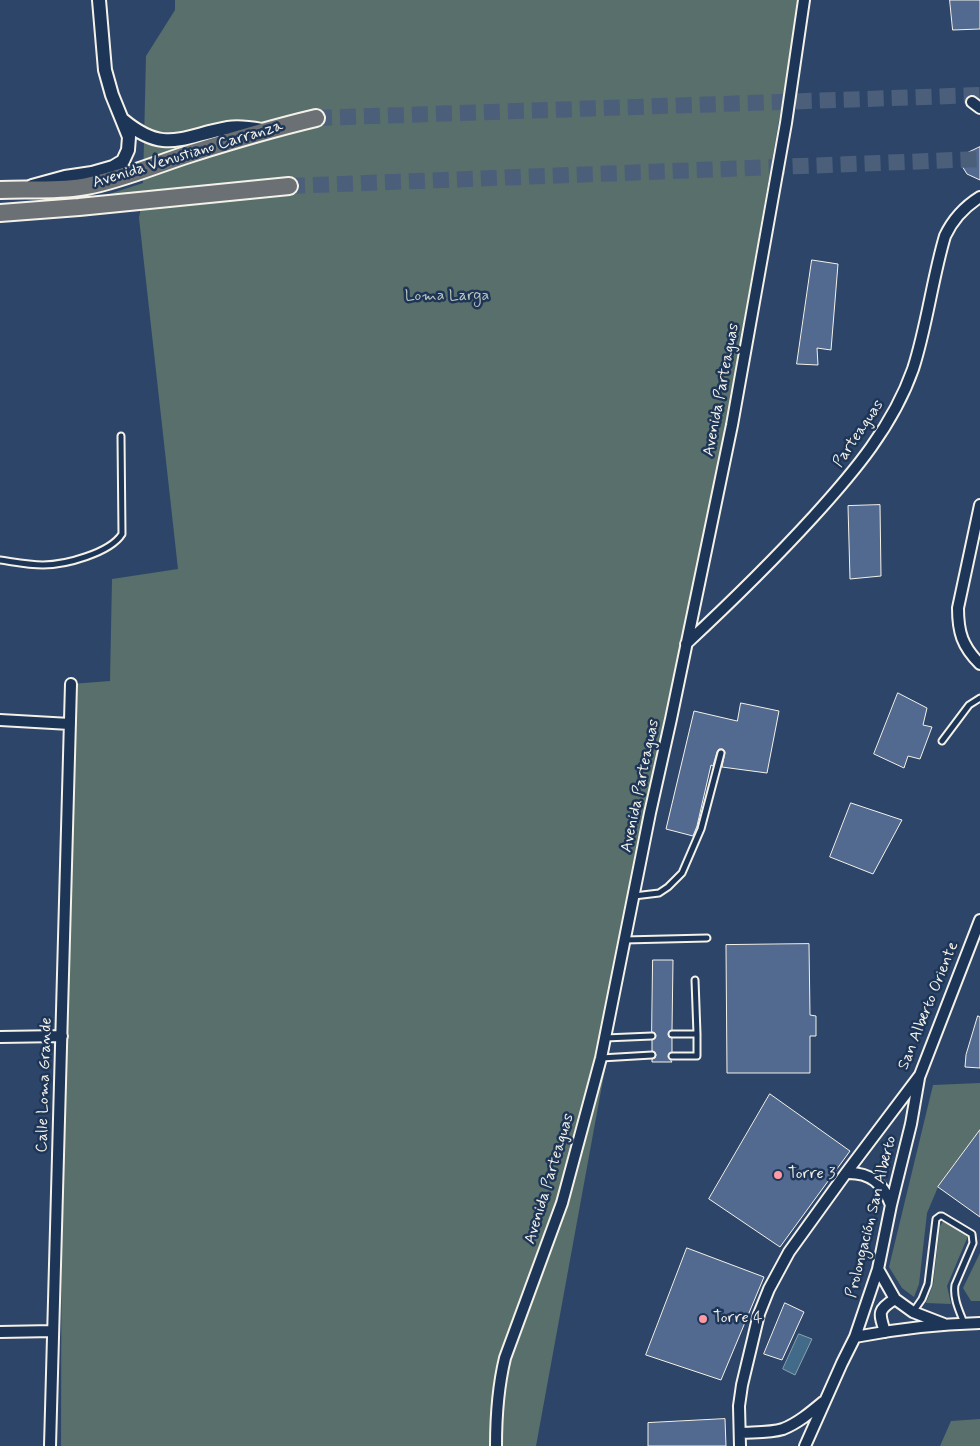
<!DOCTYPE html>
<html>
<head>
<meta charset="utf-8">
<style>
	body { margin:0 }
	canvas { display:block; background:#2d4568 }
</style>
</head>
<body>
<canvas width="980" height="1446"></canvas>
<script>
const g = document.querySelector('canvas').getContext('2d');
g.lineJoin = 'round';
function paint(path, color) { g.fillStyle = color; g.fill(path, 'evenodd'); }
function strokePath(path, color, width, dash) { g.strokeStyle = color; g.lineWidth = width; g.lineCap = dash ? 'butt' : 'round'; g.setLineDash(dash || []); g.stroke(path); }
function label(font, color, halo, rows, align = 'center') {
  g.font = font + ' Mynerve,sans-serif'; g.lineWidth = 5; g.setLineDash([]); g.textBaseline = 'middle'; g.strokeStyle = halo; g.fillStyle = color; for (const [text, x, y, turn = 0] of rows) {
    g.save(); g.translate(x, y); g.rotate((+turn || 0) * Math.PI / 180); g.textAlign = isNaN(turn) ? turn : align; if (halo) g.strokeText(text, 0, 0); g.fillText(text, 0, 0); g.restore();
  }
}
paint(new Path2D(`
	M 175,0 L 800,0 L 688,642 L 600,1096 L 536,1446 L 61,1446 L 62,1036 L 71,684 L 110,681 L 112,579 L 178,569 L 139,218 L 143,196 L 100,197 L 143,183 L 146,56 L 175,10 Z
	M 980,1083 L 980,1130 L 938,1187 L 927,1213 L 919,1284 L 914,1297 L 902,1288 L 889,1267 L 933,1085 Z
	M 944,1220 L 968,1236 L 947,1286 L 951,1304 L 926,1303 L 933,1285 L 940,1226 Z
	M 980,1253 L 980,1301 L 971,1301 L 963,1288 Z
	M 980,1419 L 980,1446 L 940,1446 L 951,1421 Z`), '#586f6b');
const water = new Path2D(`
	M 799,1334 L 812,1339 L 795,1375 L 783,1369 Z`);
paint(water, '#416b89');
strokePath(water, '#89a1af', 1);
const building = new Path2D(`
	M 950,0 L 980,0 L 980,29 L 953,30 Z
	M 980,147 L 980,180 L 967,174 L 962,166 L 964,157 L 967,153 Z
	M 812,260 L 838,264 L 831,350 L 817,348 L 818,365 L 797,364 Z
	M 880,505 L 881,576 L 850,579 L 848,506 Z
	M 898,693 L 927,708 L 923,725 L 932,727 L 920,759 L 908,756 L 904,768 L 874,754 Z
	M 741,703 L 779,711 L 767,773 L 722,767 L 725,752 L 723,749 L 719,749 L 717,752 L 713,766 L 711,765 L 697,826 L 693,836 L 666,829 L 694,711 L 737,721 Z
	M 851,803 L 902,820 L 873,874 L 830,857 Z
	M 809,944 L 810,1015 L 816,1016 L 816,1036 L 810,1036 L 810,1073 L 727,1073 L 726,945 Z
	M 653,960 L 673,960 L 672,1030 L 668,1034 L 669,1037 L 672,1038 L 672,1052 L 668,1056 L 672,1062 L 652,1062 L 652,1059 L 655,1058 L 656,1055 L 655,1052 L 652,1051 L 652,1040 L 656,1036 L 655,1033 L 652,1032 Z
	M 978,1016 L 980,1017 L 980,1068 L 965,1067 L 966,1055 Z
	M 770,1094 L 850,1151 L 780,1247 L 709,1199 Z
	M 980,1130 L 980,1217 L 938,1187 Z
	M 687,1248 L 764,1277 L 721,1380 L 646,1355 Z
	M 785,1303 L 804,1312 L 782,1360 L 764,1354 Z
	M 725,1419 L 726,1446 L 648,1446 L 648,1423 Z`);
paint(building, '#526a90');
strokePath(building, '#f4f1e8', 1);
strokePath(new Path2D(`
	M 316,118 L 980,95
	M 289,186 L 980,159`), '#4b5f7b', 16, [16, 8]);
const service = new Path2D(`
	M 0,560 C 14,562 29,565 43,565 C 65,565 110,553 122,534 L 121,436
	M 942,741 L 969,705 L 980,698
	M 634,896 L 659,893 L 668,887 L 682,873 L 701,829 L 721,753
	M 624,940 L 707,938
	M 695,980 L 697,1034
	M 605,1038 L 652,1036
	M 672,1056 L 697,1056 L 697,1034 L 672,1034
	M 601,1058 L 652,1055
	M 913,1312 L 922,1299 L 928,1284 L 936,1219 L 940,1216 L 942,1216 L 972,1234 L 973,1243 L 955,1285 C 953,1298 959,1310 964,1323`);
const minor = new Path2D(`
	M 972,102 L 980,108
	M 980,505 L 958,608 C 958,632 962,646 980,664
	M 686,644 C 730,603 773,561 814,516 C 854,472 893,426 913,369 C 927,326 932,280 945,236 C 953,219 964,207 980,197
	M 0,720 L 70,724
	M 0,1037 L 62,1036
	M 846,1173 C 870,1172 883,1183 891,1205
	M 878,1269 L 895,1299 L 913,1312 L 944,1324
	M 0,1332 L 53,1331
	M 885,1332 C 879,1313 877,1310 895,1299
	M 855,1337 C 896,1329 938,1324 980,1323
	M 740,1433 C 754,1432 770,1433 783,1429 C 798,1423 811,1412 823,1402
	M 50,1446 L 71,684
	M 496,1446 C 496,1417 498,1387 505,1358 L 562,1203 L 601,1058 L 650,813 L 671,719 L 732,425 L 786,123 L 804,0
	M 740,1446 L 739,1406 L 742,1385 L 759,1314 L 769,1289 L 789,1252 L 846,1173 L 920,1075 L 980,920
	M 805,1446 L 842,1363 L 855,1337 L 878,1269 L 891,1205 L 911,1124 L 919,1078`);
const tertiary = new Path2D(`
	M 123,120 C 165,155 182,136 228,128 C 239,126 251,128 262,130
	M 32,186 L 65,177 L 92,173 L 113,167 L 123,161 L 128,150 L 129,137 L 112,95 L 105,70 L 99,0`);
const primary = new Path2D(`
	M 0,190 C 29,188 58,192 87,186 C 123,179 157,164 192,153 C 233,140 274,128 316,118
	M 0,213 L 79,207 L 289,186`);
strokePath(service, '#f4f1e8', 9);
strokePath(minor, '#f4f1e8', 14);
strokePath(tertiary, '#f4f1e8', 16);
strokePath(primary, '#f4f1e8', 20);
strokePath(service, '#1d3557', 5);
strokePath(minor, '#1d3557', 10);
strokePath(tertiary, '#1d3557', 12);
strokePath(primary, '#6a7074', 16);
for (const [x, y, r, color] of [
	[778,1175,5,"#ff9aa2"],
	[703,1319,5,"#ff9aa2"]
]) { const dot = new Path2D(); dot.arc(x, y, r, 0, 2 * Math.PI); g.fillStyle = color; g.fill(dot); strokePath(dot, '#1d3557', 2); }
label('16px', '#f4f1e8', '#1d3557', [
	["Avenida Venustiano Carranza",188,155,-17],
	["Avenida Parteaguas",722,390,-79],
	["Parteaguas",859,434,-56],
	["Avenida Parteaguas",641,786,-78],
	["San Alberto Oriente",929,1006,-68],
	["Calle Loma Grande",45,1085,-88],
	["Avenida Parteaguas",550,1179,-73],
	["Prolongación San Alberto",872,1217,-76]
]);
label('16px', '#bdc4bc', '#1d3557', [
	["Loma Larga",447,297]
]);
label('16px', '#f4f1e8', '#1d3557', [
	["Torre 3",788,1175],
	["Torre 4",713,1319]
], 'left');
</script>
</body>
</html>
